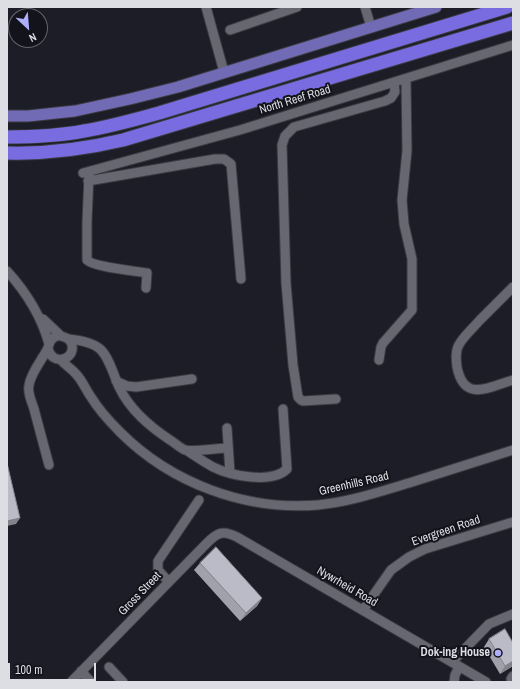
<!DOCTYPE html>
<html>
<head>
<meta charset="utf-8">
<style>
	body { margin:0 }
	#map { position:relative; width:520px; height:689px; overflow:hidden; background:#1c1d26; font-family:"Archivo Narrow",sans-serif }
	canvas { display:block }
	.frame { position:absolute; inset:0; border:8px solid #dddde4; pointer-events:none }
	.north { position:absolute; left:8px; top:8px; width:40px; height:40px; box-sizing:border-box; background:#13131c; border:1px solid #64646c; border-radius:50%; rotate:154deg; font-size:11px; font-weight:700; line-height:16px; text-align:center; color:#dddde4 }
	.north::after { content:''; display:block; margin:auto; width:14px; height:18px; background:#afaefa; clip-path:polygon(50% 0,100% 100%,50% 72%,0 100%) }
	.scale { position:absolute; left:8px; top:663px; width:88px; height:18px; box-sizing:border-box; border:2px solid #dddde4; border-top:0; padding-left:5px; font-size:12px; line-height:14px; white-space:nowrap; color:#dddde4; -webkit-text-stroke:3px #13131c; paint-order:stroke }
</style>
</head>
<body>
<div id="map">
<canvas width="520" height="689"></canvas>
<div class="frame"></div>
<div class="north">N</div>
<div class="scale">100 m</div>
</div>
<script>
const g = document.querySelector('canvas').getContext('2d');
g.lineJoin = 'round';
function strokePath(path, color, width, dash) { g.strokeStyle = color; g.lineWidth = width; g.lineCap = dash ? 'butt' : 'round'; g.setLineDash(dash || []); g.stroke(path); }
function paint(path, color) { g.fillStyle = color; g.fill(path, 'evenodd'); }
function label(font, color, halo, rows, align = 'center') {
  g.font = font + ' "Archivo Narrow",sans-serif'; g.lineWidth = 4; g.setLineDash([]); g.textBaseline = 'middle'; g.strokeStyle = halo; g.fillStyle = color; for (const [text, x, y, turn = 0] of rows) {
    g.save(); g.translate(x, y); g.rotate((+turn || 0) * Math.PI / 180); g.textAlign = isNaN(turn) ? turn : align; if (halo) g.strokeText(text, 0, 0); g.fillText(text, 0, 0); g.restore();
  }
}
const minor = new Path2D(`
	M 206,7 L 224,72
	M 365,7 L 371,27
	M 230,30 L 297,7
	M 83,173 L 240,130 L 513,45
	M 89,175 L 87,222 L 87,260 C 93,267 136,271 147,273 L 146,288
	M 88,181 L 215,159 L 224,159 L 231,164 L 241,279
	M 7,271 C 27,293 41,315 49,344
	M 513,287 C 502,298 491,309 480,320 C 473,328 465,335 460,343 C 455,350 456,359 457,367 C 464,403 489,387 513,380
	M 43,319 L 61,336
	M 68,339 C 79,340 92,342 100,349 C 109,357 114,376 119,387 C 130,410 149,426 170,440 C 175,443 180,448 185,450 C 190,452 221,448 228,448
	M 48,348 C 51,366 75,361 72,345 C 71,341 68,338 64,337 C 60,335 55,336 52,339 C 49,342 49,346 47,350 C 41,361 31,373 29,385 C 27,393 32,402 34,409 C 39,428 44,446 49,465
	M 61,360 C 65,365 72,369 76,374 C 82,380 86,390 91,397 C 99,410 109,421 120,432 C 171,483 245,511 318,505 C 349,502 379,492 409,483 C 444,472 478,461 513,450
	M 379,360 L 381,347 L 383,343 L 412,310 L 412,259 L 404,224 L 402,200 L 407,151 L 406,79
	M 116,381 L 127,386 L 136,387 L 192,379
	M 336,399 L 303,401 L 301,400 L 298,397 L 293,365 L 286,283 L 282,145 L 285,136 L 294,127 L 385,101 L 391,98 L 395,92 L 394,82
	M 227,428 L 230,473
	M 186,450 C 195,456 204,462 213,467 C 231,476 272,484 287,469 L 283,409
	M 169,582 L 158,570 L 158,561 L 199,500
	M 363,610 L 391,570 L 409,557 L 425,549 L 513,522
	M 452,662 L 489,624 L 513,614
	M 109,667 L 123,682
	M 81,671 L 91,682
	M 71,682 L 207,543 C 218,532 223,530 237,537 L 486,682
	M 454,682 L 455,675 L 459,667
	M 512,682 L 511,679 L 513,676`);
const major = new Path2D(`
	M 7,116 L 28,116 L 75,111 L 130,99 L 178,87 L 436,7`);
const highway = new Path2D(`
	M 7,137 C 33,137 58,136 84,131 C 109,127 134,120 159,113 L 507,7
	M 7,153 C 46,154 85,149 123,140 L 513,23`);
strokePath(minor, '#3a3a41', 11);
strokePath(major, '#3a3a41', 13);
strokePath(highway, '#3a3a41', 15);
strokePath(minor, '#676772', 9);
strokePath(major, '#716ab4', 11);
strokePath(highway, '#786ce0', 13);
paint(new Path2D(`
	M 200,563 L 262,598 L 257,606 L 240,621 L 194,570 Z
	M 489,639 L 513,643 L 513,666 L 500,674 L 484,647 Z`), '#a0a1ab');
paint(new Path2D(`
	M 20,518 L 16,524 L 7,526 L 7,521 Z
	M 262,598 L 257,606 L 240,621 L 246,613 Z
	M 513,661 L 513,666 L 500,674 L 505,666 Z`), '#82838b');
const building = new Path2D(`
	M 7,463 L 20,518 L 7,521 Z
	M 216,547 L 262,598 L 246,613 L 200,563 Z
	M 505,629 L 513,643 L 513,661 L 505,666 L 489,639 Z`);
paint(building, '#babbc7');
strokePath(building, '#82838b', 1);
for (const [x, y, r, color] of [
	[498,653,4,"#afaefa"]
]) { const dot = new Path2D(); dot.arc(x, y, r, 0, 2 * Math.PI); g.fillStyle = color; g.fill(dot); strokePath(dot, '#13131c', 1.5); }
label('12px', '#dddde4', '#13131c', [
	["North Reef Road",295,100,-17],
	["Greenhills Road",354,484,-13],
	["Evergreen Road",446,531,-19],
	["Nywrheid Road",347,587,30],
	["Gross Street",140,594,-46]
]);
label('bold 12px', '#dddde4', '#13131c', [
	["Dok-ing House",490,653]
], 'right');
</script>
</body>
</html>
